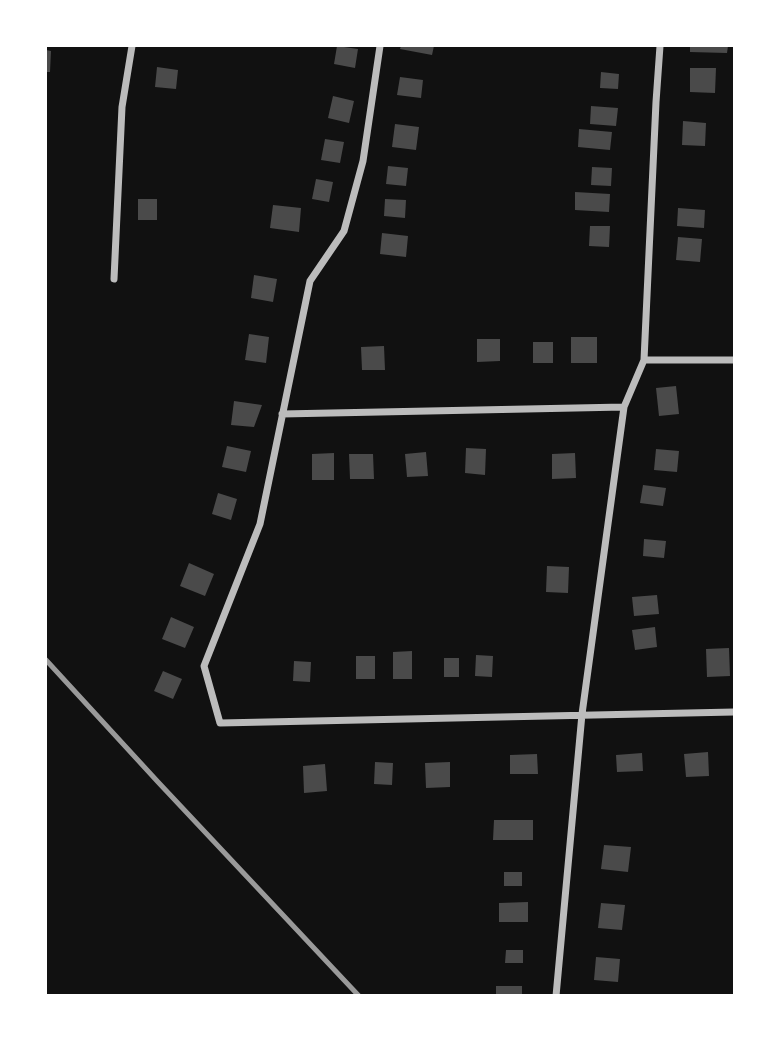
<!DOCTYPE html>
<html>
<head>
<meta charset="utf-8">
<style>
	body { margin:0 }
	#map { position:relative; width:780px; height:1041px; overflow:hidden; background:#111; font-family:Raleway,sans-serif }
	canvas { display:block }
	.frame { position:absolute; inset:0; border:47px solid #fff; pointer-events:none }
</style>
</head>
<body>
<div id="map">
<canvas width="780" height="1041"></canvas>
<div class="frame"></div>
</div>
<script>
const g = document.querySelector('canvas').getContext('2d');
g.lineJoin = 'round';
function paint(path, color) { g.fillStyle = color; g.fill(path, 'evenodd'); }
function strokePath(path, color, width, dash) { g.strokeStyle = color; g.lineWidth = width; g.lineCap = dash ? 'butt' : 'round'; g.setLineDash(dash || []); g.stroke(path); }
paint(new Path2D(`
	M 337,46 L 358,49 L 355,68 L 334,64 Z
	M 401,46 L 434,46 L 432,55 L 400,49 Z
	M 690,46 L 728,46 L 727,53 L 690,52 Z
	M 46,50 L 51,51 L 50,72 L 46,72 Z
	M 157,67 L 178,70 L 176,89 L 155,87 Z
	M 690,68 L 716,68 L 715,93 L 690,92 Z
	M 601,72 L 619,74 L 618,89 L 600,88 Z
	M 400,77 L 423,80 L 421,98 L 397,95 Z
	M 333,96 L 354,101 L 349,123 L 328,118 Z
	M 591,106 L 618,108 L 616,126 L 590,124 Z
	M 683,121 L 706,123 L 705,146 L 682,145 Z
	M 395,124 L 419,127 L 416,150 L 392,147 Z
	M 579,129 L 612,132 L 610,150 L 578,147 Z
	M 325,139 L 344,142 L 340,163 L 321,160 Z
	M 388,166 L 408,168 L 406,186 L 386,184 Z
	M 592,167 L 612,168 L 611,186 L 591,185 Z
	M 316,179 L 333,182 L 329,202 L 312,199 Z
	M 575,192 L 610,194 L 609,212 L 575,210 Z
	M 138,199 L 157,199 L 157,220 L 138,220 Z
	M 385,199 L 406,200 L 405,218 L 384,216 Z
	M 273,205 L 301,208 L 299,232 L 270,228 Z
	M 678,208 L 705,210 L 704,228 L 677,226 Z
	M 590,226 L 610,226 L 609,247 L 589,246 Z
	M 382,233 L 408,236 L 406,257 L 380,254 Z
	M 678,237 L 702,239 L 700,262 L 676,260 Z
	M 254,275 L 277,279 L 273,302 L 251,298 Z
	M 249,334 L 269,337 L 266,363 L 245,360 Z
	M 571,337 L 597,337 L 597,363 L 571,363 Z
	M 477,339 L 500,339 L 500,361 L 477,362 Z
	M 533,342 L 553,342 L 553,363 L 533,363 Z
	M 384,346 L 385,370 L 362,370 L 361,347 Z
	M 676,386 L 679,414 L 659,416 L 656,388 Z
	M 234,401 L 262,405 L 254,427 L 231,425 Z
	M 227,446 L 251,451 L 246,472 L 222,467 Z
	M 466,448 L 486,449 L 485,475 L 465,473 Z
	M 656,449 L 679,451 L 677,472 L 654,470 Z
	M 426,452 L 428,476 L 407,477 L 405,454 Z
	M 334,453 L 334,480 L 312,480 L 312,454 Z
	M 575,453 L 576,478 L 552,479 L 552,454 Z
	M 349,454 L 373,454 L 374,479 L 350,479 Z
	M 643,485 L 666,488 L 663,506 L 640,503 Z
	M 218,493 L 237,499 L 231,520 L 212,514 Z
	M 644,539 L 666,541 L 664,558 L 643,556 Z
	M 189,563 L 214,574 L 205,596 L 180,586 Z
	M 547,566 L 569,567 L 568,593 L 546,592 Z
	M 657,595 L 659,614 L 634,616 L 632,597 Z
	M 171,617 L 194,627 L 185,648 L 162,639 Z
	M 655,627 L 657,647 L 635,650 L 632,630 Z
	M 729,648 L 730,676 L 707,677 L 706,649 Z
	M 412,651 L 412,679 L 393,679 L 393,652 Z
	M 476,655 L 493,656 L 492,677 L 475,676 Z
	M 356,656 L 375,656 L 375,679 L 356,679 Z
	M 444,658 L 459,658 L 459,677 L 444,677 Z
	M 294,661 L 311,662 L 310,682 L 293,681 Z
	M 163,671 L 182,679 L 173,699 L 154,691 Z
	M 708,752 L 709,776 L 686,777 L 684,754 Z
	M 642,753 L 643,771 L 617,772 L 616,755 Z
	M 537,754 L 538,774 L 510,774 L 510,755 Z
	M 375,762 L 393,763 L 392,785 L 374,784 Z
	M 450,762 L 450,787 L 426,788 L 425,763 Z
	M 325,764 L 327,791 L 304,793 L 303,766 Z
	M 494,820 L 533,820 L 533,840 L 493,840 Z
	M 604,845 L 631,847 L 628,872 L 601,869 Z
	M 504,872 L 522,872 L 522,886 L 504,886 Z
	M 528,902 L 528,922 L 499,922 L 499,903 Z
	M 601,903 L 625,905 L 622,930 L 598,928 Z
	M 506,950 L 523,950 L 523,963 L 505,963 Z
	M 596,957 L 620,959 L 618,982 L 594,980 Z
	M 496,986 L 522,986 L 522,996 L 496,996 Z`), '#4a4a4a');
strokePath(new Path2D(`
	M 380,46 L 363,161 L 344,231 L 310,281 L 260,524 L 204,666 L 220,723 L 734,712
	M 114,279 L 122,107 L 132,46
	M 644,360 L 734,360
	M 282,414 L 624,407
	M 556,996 L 582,714 L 624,407 L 644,360 L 656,102 L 660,46`), '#bcbcbc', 7);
strokePath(new Path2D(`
	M 46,660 L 158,782 L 359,996`), '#9a9a9a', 5);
</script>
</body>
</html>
